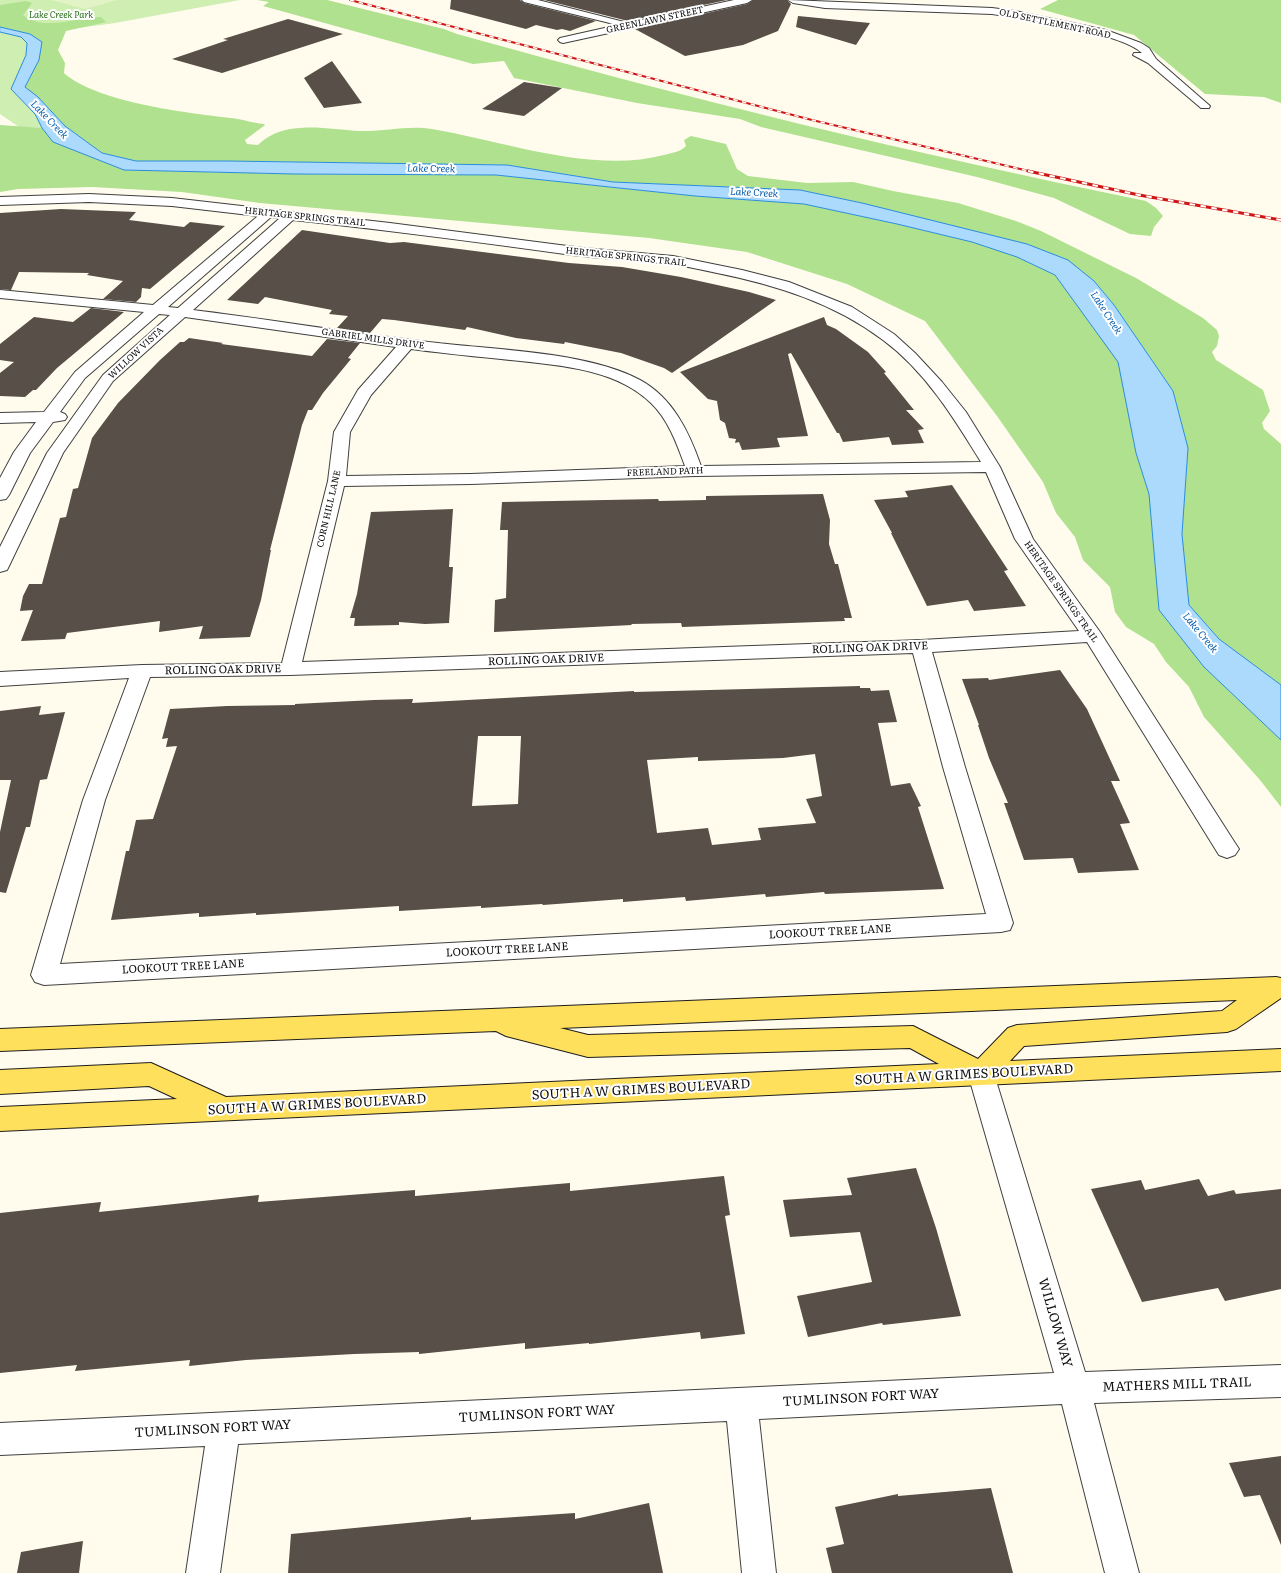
<!DOCTYPE html>
<html>
<head>
<meta charset="utf-8">
<style>
	body { margin:0 }
	canvas { display:block; background:#fffced }
</style>
</head>
<body>
<canvas width="1281" height="1573"></canvas>
<script>
const g = document.querySelector('canvas').getContext('2d');
g.lineJoin = 'round';
function paint(path, color) { g.fillStyle = color; g.fill(path, 'evenodd'); }
function strokePath(path, color, width, dash) { g.strokeStyle = color; g.lineWidth = width; g.lineCap = dash ? 'butt' : 'round'; g.setLineDash(dash || []); g.stroke(path); }
function label(font, color, halo, rows, align = 'center') {
  g.font = font + ' Literata,serif'; g.lineWidth = 4; g.setLineDash([]); g.textBaseline = 'middle'; g.strokeStyle = halo; g.fillStyle = color; for (const [text, x, y, turn = 0] of rows) {
    g.save(); g.translate(x, y); g.rotate((+turn || 0) * Math.PI / 180); g.textAlign = isNaN(turn) ? turn : align; if (halo) g.strokeText(text, 0, 0); g.fillText(text, 0, 0); g.restore();
  }
}
paint(new Path2D(`
	M 0,0 L 240,0 L 115,23 L 57,31 L 0,18 Z
	M 0,32 L 21,37 L 27,43 L 26,55 L 11,89 L 35,114 L 42,128 L 19,127 L 0,114 Z`), '#ceeeb2');
paint(new Path2D(`
	M 257,0 L 327,0 L 444,29 L 457,34 C 685,98 914,154 1146,201 L 1156,208 L 1163,216 L 1154,227 L 1151,236 L 1130,234 L 1054,198 L 977,177 L 761,127 L 740,119 L 637,103 L 514,78 L 504,61 L 473,64 L 263,6 L 269,2 Z
	M 1058,0 L 1281,0 L 1281,103 L 1264,97 L 1205,94 L 1134,35 L 1040,9 Z
	M 26,1 L 32,3 L 23,15 C 44,32 76,17 101,17 L 106,22 L 66,31 L 58,50 L 65,63 L 64,73 C 96,102 187,113 231,118 C 242,119 252,123 264,124 L 265,125 L 245,140 L 247,144 L 258,145 C 284,119 327,129 359,131 C 384,132 407,125 432,129 C 503,141 593,174 664,155 C 672,153 680,152 686,146 L 684,140 L 691,136 L 726,144 L 737,169 L 748,176 L 807,183 L 853,182 L 893,191 L 958,203 L 1016,221 L 1041,231 L 1136,278 L 1203,318 L 1217,330 L 1219,336 L 1217,346 L 1212,352 L 1216,360 L 1263,390 L 1270,411 L 1262,423 L 1264,429 L 1281,444 L 1281,685 L 1219,639 L 1189,605 L 1182,534 L 1188,448 L 1173,391 L 1114,305 L 1094,281 L 862,203 L 800,190 L 613,182 L 507,165 L 227,161 L 136,161 L 102,153 L 65,126 L 38,97 L 24,87 L 31,76 L 30,34 L 0,27 L 0,5 Z
	M 0,125 L 42,128 L 53,142 L 124,170 L 294,174 L 496,175 L 695,196 L 804,204 L 897,224 L 972,242 L 1017,257 L 1055,275 L 1118,361 L 1136,453 L 1149,494 L 1159,610 L 1204,667 L 1281,740 L 1281,807 L 1260,780 L 1204,717 L 1189,687 L 1166,662 L 1154,644 L 1126,627 L 1115,612 L 1110,587 L 1083,560 L 1075,537 L 1056,513 L 1043,482 L 997,416 L 925,321 L 847,284 L 747,252 L 649,238 L 260,203 L 182,192 L 92,187 L 18,189 L 0,192 Z`), '#b0e18f');
paint(new Path2D(`
	M 51,0 L 117,0 L 85,9 Z`), '#e2f4c5');
const water = new Path2D(`
	M 0,27 L 30,34 L 42,42 L 39,60 L 25,87 L 38,97 L 65,126 L 102,153 L 136,161 L 227,161 L 507,165 L 613,182 L 800,190 L 862,203 L 1027,244 L 1068,260 L 1094,281 L 1114,305 L 1173,391 L 1188,448 L 1182,534 L 1189,605 L 1219,639 L 1281,685 L 1281,740 L 1204,667 L 1159,610 L 1149,494 L 1136,453 L 1118,362 L 1055,275 L 1017,257 L 972,242 L 897,224 L 804,204 L 695,196 L 496,175 L 294,174 L 124,170 L 53,142 L 42,128 L 35,114 L 11,89 L 26,55 L 27,43 L 21,37 L 0,32 Z`);
paint(water, '#abdafd');
strokePath(water, '#2a8cdc', 1);
paint(new Path2D(`
	M 451,0 L 520,0 L 524,3 L 596,21 L 570,31 L 562,29 L 557,30 L 536,25 L 526,29 L 450,9 Z
	M 544,0 L 727,0 L 628,21 Z
	M 753,0 L 787,0 L 791,4 L 778,31 L 743,45 L 685,56 L 635,29 L 747,4 Z
	M 798,16 L 870,23 L 856,45 L 796,27 Z
	M 288,19 L 343,34 L 222,73 L 172,59 L 228,40 L 223,39 Z
	M 332,61 L 362,103 L 324,108 L 304,78 Z
	M 524,82 L 562,88 L 524,116 L 482,109 Z
	M 61,209 L 136,212 L 129,220 L 184,227 L 190,222 L 225,226 L 150,289 L 142,288 L 141,297 L 136,302 L 103,299 L 123,281 L 87,275 L 89,273 L 19,272 L 11,290 L 0,289 L 0,213 Z
	M 302,230 L 390,243 L 404,242 L 569,263 L 622,267 L 681,277 L 749,292 L 776,300 L 672,373 L 664,368 L 621,353 L 565,342 L 564,344 L 516,338 L 467,327 L 465,330 L 394,320 L 382,319 L 370,333 L 337,328 L 348,316 L 329,314 L 332,310 L 265,297 L 258,304 L 227,300 Z
	M 91,308 L 124,312 L 57,368 L 36,390 L 33,390 L 25,397 L 0,396 L 0,373 L 14,362 L 0,360 L 0,344 L 34,317 L 73,322 Z
	M 824,317 L 827,325 L 836,329 L 868,352 L 886,372 L 884,373 L 914,410 L 906,410 L 924,429 L 918,430 L 924,443 L 892,445 L 889,437 L 843,442 L 839,433 L 837,433 L 791,353 L 788,354 L 808,436 L 777,438 L 780,447 L 742,450 L 739,442 L 735,443 L 736,439 L 729,438 L 725,423 L 720,420 L 717,401 L 708,399 L 680,372 Z
	M 189,338 L 223,343 L 221,344 L 312,356 L 327,339 L 360,343 L 348,358 L 351,359 L 323,393 L 312,410 L 308,410 L 302,425 L 270,550 L 271,550 L 261,600 L 250,637 L 199,639 L 203,626 L 159,632 L 160,621 L 67,633 L 65,639 L 21,641 L 33,610 L 20,611 L 23,596 L 29,584 L 42,584 L 60,518 L 66,517 L 73,489 L 78,488 L 92,438 L 118,403 L 160,360 L 180,342 L 184,342 Z
	M 952,485 L 1008,570 L 1004,571 L 1026,606 L 974,611 L 968,600 L 927,606 L 891,533 L 892,533 L 874,500 L 908,497 L 905,491 Z
	M 823,494 L 830,520 L 829,544 L 835,564 L 838,564 L 852,618 L 844,618 L 845,621 L 682,627 L 681,623 L 631,624 L 632,625 L 494,632 L 495,600 L 506,598 L 508,530 L 500,530 L 502,502 L 658,499 L 659,501 L 706,500 L 706,496 Z
	M 453,509 L 449,567 L 453,567 L 449,623 L 425,624 L 399,622 L 399,625 L 354,626 L 355,618 L 350,618 L 357,594 L 371,512 Z
	M 1060,670 L 1087,709 L 1120,781 L 1111,781 L 1130,823 L 1120,824 L 1139,870 L 1078,873 L 1073,858 L 1024,860 L 1004,803 L 1008,803 L 989,758 L 978,725 L 979,725 L 962,679 L 988,678 L 989,680 Z
	M 860,686 L 860,688 L 870,688 L 871,691 L 889,690 L 897,722 L 878,723 L 891,786 L 910,783 L 921,806 L 918,807 L 944,889 L 825,894 L 824,892 L 766,897 L 765,894 L 686,901 L 685,897 L 623,902 L 623,899 L 543,905 L 542,904 L 481,908 L 481,906 L 399,911 L 399,906 L 256,915 L 256,913 L 199,917 L 199,913 L 111,920 L 126,851 L 129,851 L 136,820 L 153,819 L 177,746 L 166,747 L 168,738 L 162,739 L 170,709 L 227,706 L 295,705 L 295,704 L 374,700 L 413,699 L 412,703 L 634,691 L 634,692 ZM 478,736 L 521,736 L 518,804 L 472,806 ZM 815,754 L 822,796 L 806,799 L 816,823 L 758,828 L 761,840 L 712,845 L 708,828 L 657,833 L 647,760 L 698,757 L 698,761 L 726,760 L 783,758 Z
	M 41,706 L 39,715 L 65,712 L 47,779 L 40,780 L 30,827 L 26,827 L 6,893 L 0,892 L 0,832 L 11,780 L 0,780 L 0,711 Z
	M 916,1168 L 936,1228 L 961,1316 L 883,1325 L 882,1323 L 808,1337 L 797,1296 L 872,1282 L 860,1232 L 790,1237 L 783,1200 L 852,1195 L 847,1178 Z
	M 724,1176 L 730,1215 L 725,1216 L 745,1334 L 701,1339 L 700,1332 L 589,1344 L 589,1343 L 525,1349 L 525,1343 L 419,1354 L 419,1352 L 354,1354 L 246,1360 L 189,1366 L 190,1360 L 75,1371 L 77,1365 L 0,1373 L 0,1213 L 101,1202 L 99,1212 L 259,1195 L 258,1202 L 415,1190 L 415,1196 L 570,1183 L 570,1191 Z
	M 1199,1179 L 1208,1196 L 1234,1190 L 1236,1194 L 1281,1189 L 1281,1289 L 1225,1301 L 1218,1288 L 1142,1302 L 1091,1189 L 1141,1180 L 1145,1190 Z
	M 1281,1456 L 1281,1545 L 1260,1495 L 1244,1497 L 1229,1463 Z
	M 991,1488 L 1013,1573 L 832,1573 L 826,1548 L 844,1544 L 835,1507 L 898,1494 L 898,1496 Z
	M 649,1503 L 663,1573 L 288,1573 L 291,1534 L 471,1517 L 471,1520 L 575,1513 L 575,1519 Z
	M 83,1541 L 79,1573 L 17,1573 L 21,1552 Z`), '#574f48');
const minor = new Path2D(`
	M 522,0 L 538,0 L 628,23 L 734,0 L 752,0 L 747,3 L 563,43 L 560,42 L 558,40 L 560,38 L 618,25 L 524,2 Z
	M 788,0 L 992,8 L 1015,11 L 1106,30 L 1141,43 L 1149,48 L 1156,59 L 1210,106 L 1209,108 L 1201,108 L 1148,63 L 1133,55 L 1134,53 L 1142,53 C 1122,33 1022,18 992,14 L 825,8 L 793,3 Z
	M 89,194 L 172,198 L 390,223 L 583,248 L 673,256 L 742,270 L 789,282 L 852,307 L 894,334 L 915,353 L 942,382 L 966,412 L 1000,467 L 1033,539 L 1100,632 L 1235,843 L 1239,849 L 1235,855 L 1227,858 L 1219,855 L 1087,642 L 932,652 L 965,767 L 1013,923 L 1010,930 L 1001,932 L 44,985 L 35,982 L 31,975 L 83,800 L 129,678 L 0,686 L 0,672 L 142,665 L 282,663 L 328,481 L 334,432 L 358,390 L 396,347 L 185,317 L 113,381 L 63,453 L 9,566 L 7,570 L 0,572 L 0,547 L 47,453 L 103,375 L 170,315 L 159,314 L 85,378 L 60,412 L 65,414 L 67,417 L 65,420 L 53,422 L 30,453 L 9,495 L 6,499 L 0,500 L 0,478 L 14,452 L 36,422 L 0,423 L 0,413 L 44,412 L 75,372 L 144,312 L 0,298 L 0,290 L 153,305 L 258,216 L 172,206 L 89,202 L 0,205 L 0,197 ZM 271,217 L 280,218 L 178,308 L 168,307 ZM 293,220 C 386,230 479,242 572,255 C 605,259 638,260 671,264 C 687,266 702,270 717,273 C 776,285 834,303 883,340 C 925,371 954,418 981,462 L 701,466 C 689,432 673,398 640,380 C 588,352 497,350 438,343 C 356,334 275,320 193,310 ZM 411,349 C 441,353 471,356 501,359 C 551,365 613,366 651,403 C 668,419 677,444 685,466 L 471,474 L 346,476 L 350,432 L 371,395 ZM 986,472 L 1015,539 L 1079,631 L 921,640 L 302,662 L 344,486 L 471,484 L 695,476 ZM 913,653 L 943,767 L 986,914 L 60,964 L 105,800 L 150,677 L 290,675 Z
	M 981,1063 L 990,1066 L 994,1074 L 1085,1372 L 1281,1365 L 1281,1397 L 1094,1403 L 1139,1573 L 1105,1573 L 1062,1404 L 759,1419 L 776,1573 L 742,1573 L 727,1421 L 238,1444 L 220,1573 L 186,1573 L 205,1446 L 0,1455 L 0,1423 L 1054,1373 L 968,1074 L 972,1066 Z`);
const major = new Path2D(`
	M 1276,977 L 1281,978 L 1281,998 L 1236,1029 L 1227,1032 L 1024,1046 L 1010,1061 L 1281,1049 L 1281,1071 L 0,1131 L 0,1107 L 177,1099 L 149,1086 L 0,1094 L 0,1070 L 151,1063 L 226,1097 L 939,1064 L 910,1048 L 588,1057 L 506,1036 L 496,1031 L 0,1051 L 0,1029 ZM 1237,1000 L 1222,1011 L 1017,1025 L 1008,1028 L 978,1059 L 913,1026 L 588,1035 L 560,1028 Z`);
strokePath(minor, '#404040', 2);
strokePath(major, '#1e1e1e', 2);
paint(minor, '#fff');
paint(major, '#ffe05d');
const railFar1 = new Path2D(`
	M 350,0 L 812,120 L 1033,172`);
const rail = new Path2D(`
	M 1028,171 L 1139,195 L 1281,220`);
strokePath(railFar1, '#cd1615', 2);
strokePath(rail, '#cd1615', 3);
strokePath(railFar1, '#fff', 1.5, [4.5]);
strokePath(rail, '#fff', 2, [5.5]);
label('italic 9px', '#246c16', '#fff', [
	["Lake Creek Park",61,15]
]);
label('9px', '#0d0d0d', '#fff', [
	["GREENLAWN STREET",655,20,-12],
	["OLD SETTLEMENT ROAD",1055,24,12],
	["HERITAGE SPRINGS TRAIL",305,217,6],
	["HERITAGE SPRINGS TRAIL",626,257,6],
	["GABRIEL MILLS DRIVE",373,339,8],
	["WILLOW VISTA",136,353,-43],
	["FREELAND PATH",665,472,-2],
	["CORN HILL LANE",329,509,-77],
	["HERITAGE SPRINGS TRAIL",1061,592,55]
]);
label('italic 10px', '#085dad', '#fff', [
	["Lake Creek",49,120,46],
	["Lake Creek",431,169,1],
	["Lake Creek",754,193,3],
	["Lake Creek",1106,313,57],
	["Lake Creek",1200,633,50]
]);
label('11px', '#0d0d0d', '#fff', [
	["ROLLING OAK DRIVE",870,648,-2],
	["ROLLING OAK DRIVE",546,660,-2],
	["ROLLING OAK DRIVE",223,670,-1],
	["LOOKOUT TREE LANE",830,932,-3],
	["LOOKOUT TREE LANE",507,950,-3],
	["LOOKOUT TREE LANE",183,967,-3]
]);
label('13px', '#0d0d0d', '#fff', [
	["SOUTH A W GRIMES BOULEVARD",964,1075,-3],
	["SOUTH A W GRIMES BOULEVARD",641,1090,-3],
	["SOUTH A W GRIMES BOULEVARD",317,1105,-3],
	["WILLOW WAY",1055,1323,74],
	["MATHERS MILL TRAIL",1177,1385,-2],
	["TUMLINSON FORT WAY",861,1398,-3],
	["TUMLINSON FORT WAY",537,1414,-3],
	["TUMLINSON FORT WAY",213,1429,-3]
]);
</script>
</body>
</html>
